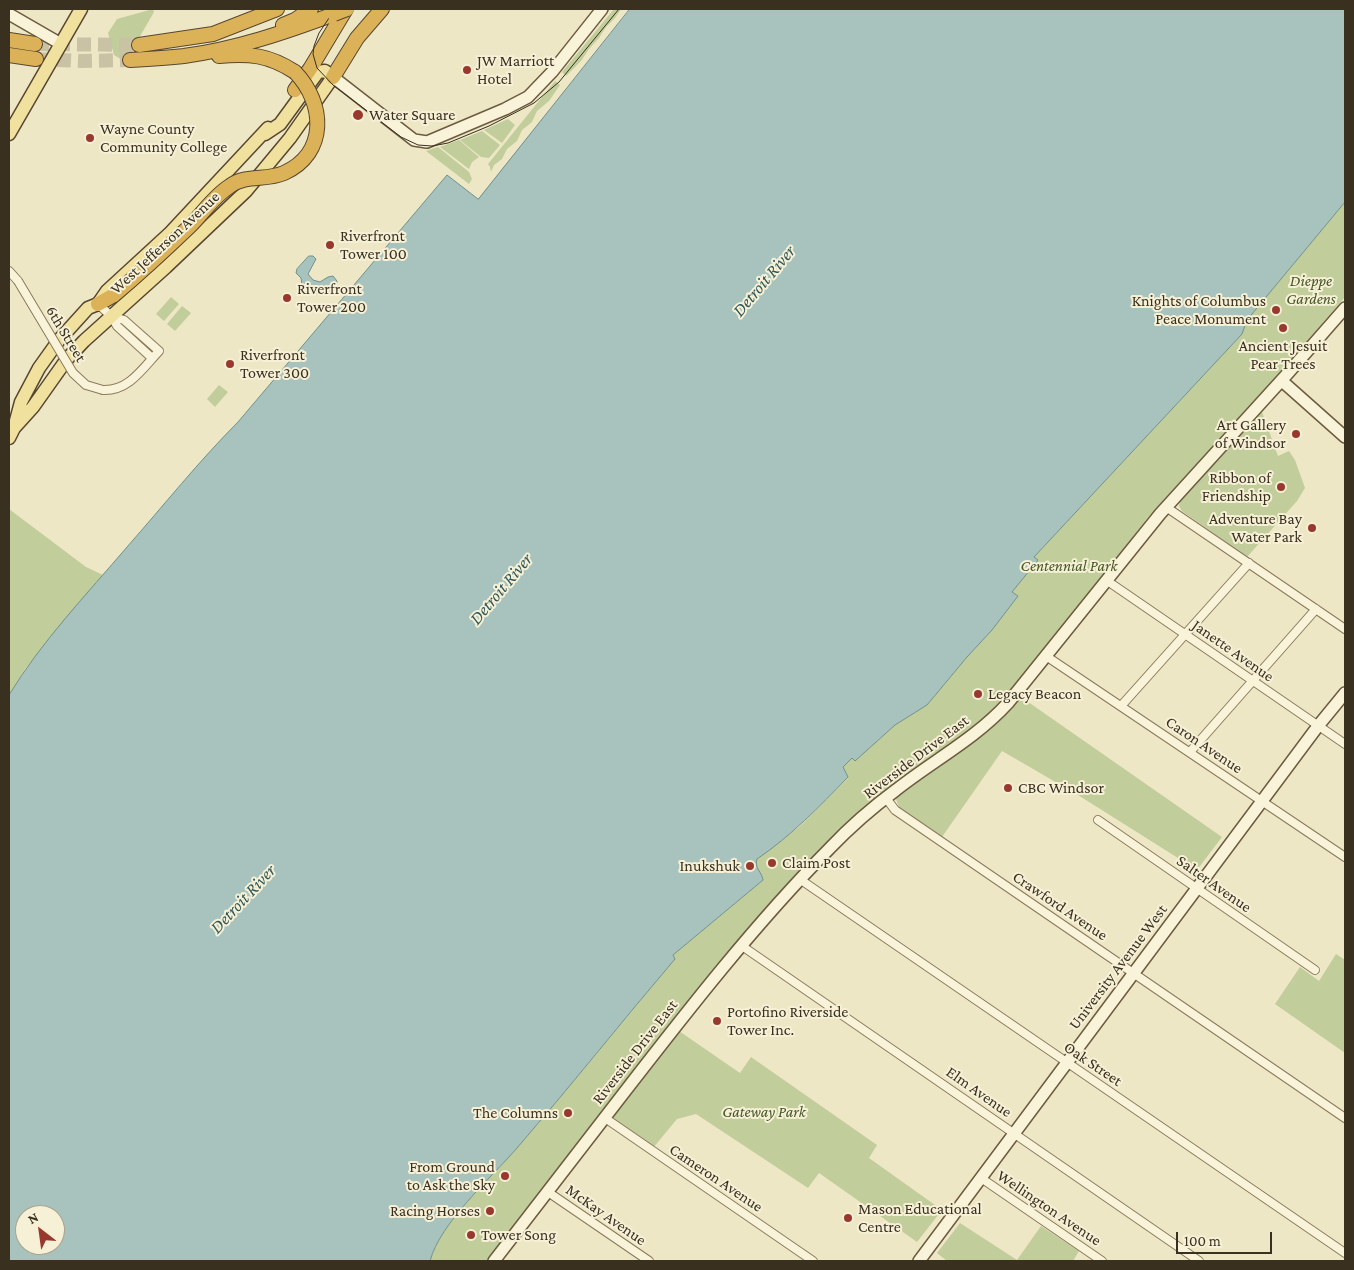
<!DOCTYPE html>
<html>
<head>
<meta charset="utf-8">
<style>
	body { margin:0 }
	#map { position:relative; width:1354px; height:1270px; overflow:hidden; background:#eee7c6; font-family:"Crimson Pro",serif }
	canvas { display:block }
	.frame { position:absolute; inset:0; border:10px solid #3a3020; pointer-events:none }
	.north { position:absolute; left:15px; top:1205px; width:50px; height:50px; box-sizing:border-box; background:#f6f0d6; border:1px solid #aba38d; border-radius:50%; rotate:330deg; font-size:14px; font-weight:700; line-height:20px; text-align:center; color:#3a3020 }
	.north::after { content:''; display:block; margin:auto; width:18px; height:22px; background:#99382c; clip-path:polygon(50% 0,100% 100%,50% 72%,0 100%) }
	.scale { position:absolute; left:1176px; top:1232px; width:96px; height:22px; box-sizing:border-box; border:2px solid #3a3020; border-top:0; padding-left:6px; font-size:15px; line-height:18px; white-space:nowrap; color:#3a3020; -webkit-text-stroke:4px #f6f0d6; paint-order:stroke }
</style>
</head>
<body>
<div id="map">
<canvas width="1354" height="1270"></canvas>
<div class="frame"></div>
<div class="north">N</div>
<div class="scale">100 m</div>
</div>
<script>
const g = document.querySelector('canvas').getContext('2d');
g.lineJoin = 'round';
function paint(path, color) { g.fillStyle = color; g.fill(path, 'evenodd'); }
function strokePath(path, color, width, dash) { g.strokeStyle = color; g.lineWidth = width; g.lineCap = dash ? 'butt' : 'round'; g.setLineDash(dash || []); g.stroke(path); }
function label(font, color, halo, rows, align = 'center') {
  g.font = font + ' "Crimson Pro",serif'; g.lineWidth = 4; g.setLineDash([]); g.textBaseline = 'middle'; g.strokeStyle = halo; g.fillStyle = color; for (const [text, x, y, turn = 0] of rows) {
    g.save(); g.translate(x, y); g.rotate((+turn || 0) * Math.PI / 180); g.textAlign = isNaN(turn) ? turn : align; if (halo) g.strokeText(text, 0, 0); g.fillText(text, 0, 0); g.restore();
  }
}
paint(new Path2D(`
	M 153,9 L 154,12 L 127,59 L 124,61 L 114,55 L 108,33 L 117,19 Z
	M 614,9 L 621,9 L 615,18 L 606,27 L 599,38 L 589,49 L 581,61 L 566,76 L 562,72 Z
	M 555,81 L 560,85 L 549,101 L 537,111 L 532,122 L 522,130 L 517,141 L 507,149 L 502,159 L 494,165 L 491,172 L 490,167 L 488,164 Z
	M 508,119 L 515,125 L 502,143 L 484,130 Z
	M 482,131 L 500,145 L 489,158 L 481,157 L 460,140 Z
	M 459,140 L 479,157 L 472,162 L 469,169 L 440,147 Z
	M 438,147 L 469,172 L 472,179 L 469,184 L 426,151 Z
	M 1345,202 L 1345,297 L 1282,370 L 1148,517 L 1013,692 L 987,717 L 869,805 L 813,856 L 696,992 L 488,1261 L 430,1261 C 440,1224 491,1178 517,1148 C 571,1086 622,1022 675,959 L 673,955 L 763,880 L 756,867 L 757,859 L 800,826 L 848,778 L 843,767 L 852,758 L 855,761 L 895,725 L 927,705 L 967,657 L 992,630 L 1018,596 L 1012,592 L 1038,560 L 1034,557 L 1242,334 L 1247,320 Z
	M 171,297 L 179,304 L 164,321 L 156,314 Z
	M 182,306 L 191,313 L 175,331 L 167,324 Z
	M 219,385 L 228,392 L 215,407 L 207,399 Z
	M 1262,412 L 1278,456 L 1289,451 L 1295,460 L 1305,488 L 1297,501 L 1247,557 L 1182,511 L 1179,506 L 1180,501 Z
	M 9,509 L 86,567 L 103,575 L 25,669 L 9,695 Z
	M 1021,697 L 1222,837 L 1197,870 L 1078,795 L 1002,751 L 942,837 L 899,807 L 896,799 L 898,795 C 941,765 986,737 1021,697 Z
	M 1336,954 L 1345,960 L 1345,1053 L 1275,1004 L 1300,967 L 1319,981 Z
	M 679,1031 L 740,1073 L 751,1057 L 877,1145 L 869,1158 L 942,1210 L 917,1242 L 819,1173 L 808,1188 L 696,1114 L 677,1119 L 653,1148 L 615,1122 L 614,1117 L 616,1112 Z
	M 960,1223 L 1017,1260 L 1041,1226 L 1079,1251 L 1073,1261 L 947,1261 L 937,1253 Z`), '#c1cd9a');
const water = new Path2D(`
	M 630,9 L 1345,9 L 1345,202 L 1247,320 L 1242,334 L 1034,557 L 1038,560 L 1012,592 L 1018,596 L 992,630 L 967,657 L 927,705 L 895,725 L 855,761 L 852,758 L 843,767 L 848,777 C 819,807 791,836 757,859 C 754,868 762,872 763,880 L 673,955 L 675,959 C 622,1021 571,1086 517,1148 C 491,1178 440,1223 430,1261 L 9,1261 L 9,695 C 41,642 87,594 127,547 C 164,505 199,461 238,422 L 447,175 L 478,199 ZM 25,1215 L 55,1215 L 55,1245 L 25,1245 Z
	M 309,256 L 313,256 L 316,259 L 308,274 L 313,280 L 320,282 L 328,277 L 333,276 L 337,281 L 336,287 C 316,300 322,293 304,288 L 302,285 L 301,278 L 296,273 L 297,269 Z`);
paint(water, '#a8c2bd');
strokePath(water, '#6e918c', 1);
strokePath(new Path2D(`
	M 35,44 L 139,45
	M 36,59 L 81,61 L 130,60`), '#cac2a5', 14, [14, 7]);
const street = new Path2D(`
	M 9,271 L 18,281
	M 98,304 L 111,316 L 117,326 L 152,358
	M 103,390 C 129,391 143,368 159,351 L 124,320 L 111,316
	M 1166,507 L 1345,629
	M 1106,580 L 1345,744
	M 1046,656 L 1345,857
	M 1121,706 L 1249,563
	M 1190,752 L 1316,609
	M 886,798 L 895,810 L 1345,1118
	M 1098,820 L 1315,970
	M 801,880 L 1345,1253
	M 742,946 L 1199,1261
	M 605,1118 L 813,1261
	M 981,1178 L 1102,1261
	M 548,1192 L 649,1261`);
const secondary = new Path2D(`
	M 9,14 L 61,44
	M 333,77 L 414,140 L 427,142 L 505,109 L 528,97 L 552,72 L 602,9
	M 1282,381 L 1345,437
	M 494,1261 C 537,1205 580,1150 623,1094 C 688,1010 755,924 830,848 C 850,827 873,807 896,790 C 934,760 975,739 1008,703 L 1160,514 L 1289,372 L 1345,308
	M 919,1261 L 1318,726 L 1345,693`);
const primary = new Path2D(`
	M 9,134 L 81,9
	M 14,428 L 33,407 L 67,359 L 84,341 L 166,267 L 246,191 L 290,138 L 333,77 L 325,71 L 318,72 L 280,124 L 265,134
	M 9,438 L 14,428 L 21,402 L 39,368 L 59,340 L 88,308 L 98,304 L 107,291 L 169,234 L 268,128`);
const highway = new Path2D(`
	M 283,25 L 295,20 L 311,9
	M 9,40 L 35,44
	M 139,45 L 213,34 L 277,9
	M 9,55 L 36,59
	M 219,56 C 249,53 269,55 295,72
	M 130,60 C 148,59 166,58 184,56 C 236,49 286,32 334,14
	M 333,77 L 357,38 L 382,9
	M 295,90 L 310,69 L 346,9
	M 98,304 L 114,295`);
strokePath(street, '#8a7a5c', 10);
strokePath(secondary, '#6c5b3f', 14);
strokePath(primary, '#584730', 15);
strokePath(highway, '#584730', 16);
strokePath(street, '#f9f3da', 8);
strokePath(secondary, '#f9f3da', 11);
strokePath(primary, '#f1e19f', 12);
strokePath(highway, '#dcb258', 14);
strokePath(new Path2D(`
	M 335,9 L 319,33 L 314,46 L 313,54 L 317,68 L 333,85 L 401,137 L 418,145 L 432,146 L 448,143 L 489,126 L 534,103 L 559,82 L 619,9`), '#3a3020', 1);
const streetBridge = new Path2D(`
	M 18,281 L 73,373 L 86,385 L 103,390`);
const highwayBridge = new Path2D(`
	M 334,14 L 347,9
	M 114,295 C 140,273 165,250 190,226 C 203,213 214,196 230,186 C 246,174 266,181 284,173 C 328,153 325,103 295,72`);
strokePath(streetBridge, '#8a7a5c', 10, []);
strokePath(highwayBridge, '#584730', 16, []);
strokePath(streetBridge, '#f9f3da', 8);
strokePath(highwayBridge, '#dcb258', 14);
for (const [x, y, r, color] of [
	[467,70,5,"#99382c"],
	[358,115,6,"#99382c"],
	[90,138,5,"#99382c"],
	[330,245,5,"#99382c"],
	[287,298,5,"#99382c"],
	[1276,310,5,"#99382c"],
	[1283,328,5,"#99382c"],
	[230,364,5,"#99382c"],
	[1296,434,5,"#99382c"],
	[1281,487,5,"#99382c"],
	[1312,528,5,"#99382c"],
	[978,694,5,"#99382c"],
	[1008,788,5,"#99382c"],
	[772,863,5,"#99382c"],
	[750,866,5,"#99382c"],
	[717,1021,5,"#99382c"],
	[568,1113,5,"#99382c"],
	[505,1176,5,"#99382c"],
	[490,1211,5,"#99382c"],
	[848,1218,5,"#99382c"],
	[471,1235,5,"#99382c"]
]) { const dot = new Path2D(); dot.arc(x, y, r, 0, 2 * Math.PI); g.fillStyle = color; g.fill(dot); strokePath(dot, '#f6f0d6', 2); }
label('16px', '#3a3020', '#f6f0d6', [
	["JW Marriott",477,61],
	["Hotel",477,79],
	["Water Square",369,115],
	["Wayne County",100,129],
	["Community College",100,147],
	["Riverfront",340,236],
	["Tower 100",340,254],
	["Riverfront",297,289],
	["Tower 200",297,307],
	["Knights of Columbus",1266,301,"right"],
	["Peace Monument",1266,319,"right"],
	["Ancient Jesuit",1283,346,"center"],
	["Pear Trees",1283,364,"center"],
	["Riverfront",240,355],
	["Tower 300",240,373],
	["Art Gallery",1286,425,"right"],
	["of Windsor",1286,443,"right"],
	["Ribbon of",1271,478,"right"],
	["Friendship",1271,496,"right"],
	["Adventure Bay",1302,519,"right"],
	["Water Park",1302,537,"right"],
	["Legacy Beacon",988,694],
	["CBC Windsor",1018,788],
	["Claim Post",782,863],
	["Inukshuk",740,866,"right"],
	["Portofino Riverside",727,1012],
	["Tower Inc.",727,1030],
	["The Columns",558,1113,"right"],
	["From Ground",495,1167,"right"],
	["to Ask the Sky",495,1185,"right"],
	["Mason Educational",858,1209],
	["Centre",858,1227],
	["Racing Horses",480,1211,"right"],
	["Tower Song",481,1235]
], 'left');
label('16px', '#3a3020', '#f6f0d6', [
	["West Jefferson Avenue",165,243,-43],
	["6th Street",66,334,59],
	["Janette Avenue",1233,651,35],
	["Caron Avenue",1204,745,34],
	["Riverside Drive East",916,757,-37],
	["Salter Avenue",1214,884,35],
	["Crawford Avenue",1060,906,34],
	["University Avenue West",1118,967,-53],
	["Riverside Drive East",635,1052,-52],
	["Oak Street",1093,1064,34],
	["Elm Avenue",979,1092,35],
	["Cameron Avenue",716,1178,34],
	["Wellington Avenue",1049,1208,34],
	["McKay Avenue",606,1215,35]
]);
label('italic 16px', '#455726', '#f6f0d6', [
	["Dieppe",1311,281],
	["Gardens",1311,299],
	["Centennial Park",1069,566],
	["Gateway Park",764,1112]
]);
label('italic 18px', '#2f575a', '#f6f0d6', [
	["Detroit River",764,281,-50],
	["Detroit River",501,589,-50],
	["Detroit River",243,899,-47]
]);
</script>
</body>
</html>
